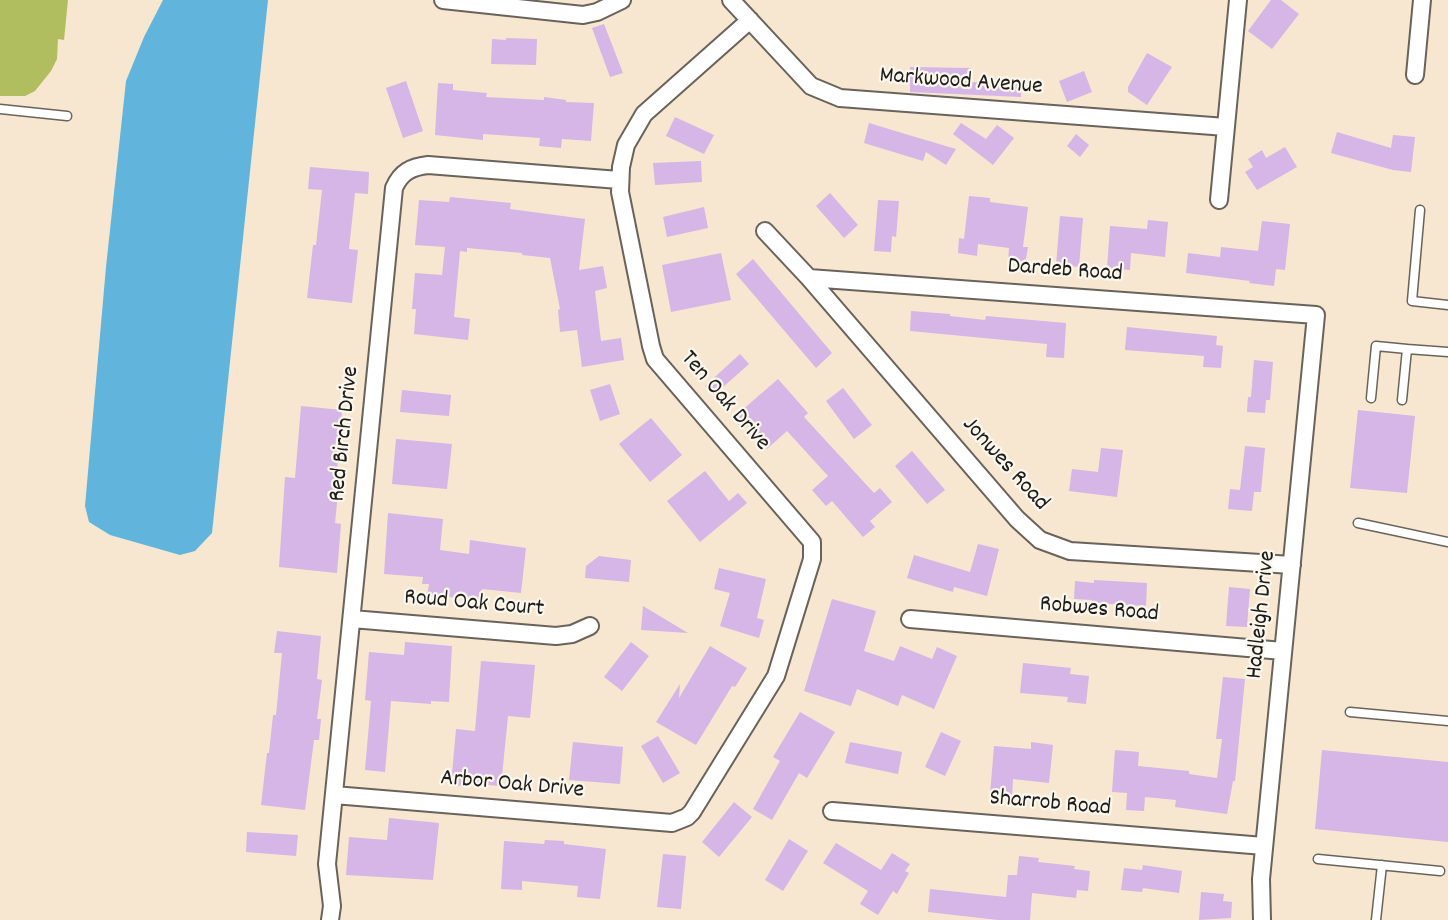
<!DOCTYPE html>
<html>
<head>
<meta charset="utf-8">
<style>
	body { margin:0 }
	canvas { display:block; background:#f7e6d0 }
</style>
</head>
<body>
<canvas width="1448" height="920"></canvas>
<script>
const g = document.querySelector('canvas').getContext('2d');
g.lineJoin = 'round';
function paint(path, color) { g.fillStyle = color; g.fill(path, 'evenodd'); }
function strokePath(path, color, width, dash) { g.strokeStyle = color; g.lineWidth = width; g.lineCap = dash ? 'butt' : 'round'; g.setLineDash(dash || []); g.stroke(path); }
function label(font, color, halo, rows, align = 'center') {
  g.font = font + ' Dekko,sans-serif'; g.lineWidth = 4.5; g.setLineDash([]); g.textBaseline = 'middle'; g.strokeStyle = halo; g.fillStyle = color; for (const [text, x, y, turn = 0] of rows) {
    g.save(); g.translate(x, y); g.rotate((+turn || 0) * Math.PI / 180); g.textAlign = isNaN(turn) ? turn : align; if (halo) g.strokeText(text, 0, 0); g.fillText(text, 0, 0); g.restore();
  }
}
paint(new Path2D(`
	M 0,0 L 68,0 L 64,40 L 58,39 L 57,59 L 51,71 L 35,91 L 25,96 L 0,96 Z`), '#b1be5f');
paint(new Path2D(`
	M 163,0 L 268,0 L 212,533 L 195,551 L 180,555 L 110,535 L 89,522 L 85,506 L 106,267 L 126,81 L 144,37 Z`), '#61b5dd');
paint(new Path2D(`
	M 1271,0 L 1281,0 L 1299,14 L 1272,49 L 1248,31 Z
	M 604,24 L 623,73 L 610,77 L 592,28 Z
	M 506,38 L 537,39 L 536,65 L 491,64 L 492,39 L 506,40 Z
	M 1147,53 L 1172,67 L 1147,105 L 1128,92 L 1128,87 Z
	M 910,67 L 971,68 L 971,82 L 1021,84 L 1021,97 L 910,92 Z
	M 1084,71 L 1092,92 L 1067,102 L 1059,81 Z
	M 406,81 L 423,131 L 403,138 L 386,88 Z
	M 438,83 L 453,84 L 453,90 L 487,93 L 486,97 L 544,100 L 544,97 L 566,100 L 566,102 L 594,103 L 591,141 L 562,139 L 561,148 L 539,146 L 540,138 L 483,134 L 483,140 L 435,135 Z
	M 675,117 L 714,135 L 704,154 L 666,136 Z
	M 869,123 L 902,133 L 956,149 L 946,165 L 926,152 L 923,161 L 864,143 Z
	M 961,123 L 986,139 L 997,125 L 1014,138 L 993,165 L 953,134 Z
	M 1337,132 L 1391,148 L 1393,135 L 1415,137 L 1411,172 L 1393,170 L 1331,153 Z
	M 1076,134 L 1089,145 L 1080,157 L 1067,146 Z
	M 1285,147 L 1297,167 L 1257,190 L 1245,172 L 1253,167 L 1248,159 L 1262,150 L 1266,158 Z
	M 701,161 L 702,182 L 655,185 L 653,163 Z
	M 310,167 L 369,172 L 368,194 L 355,193 L 349,249 L 358,250 L 352,303 L 307,298 L 313,245 L 316,245 L 322,190 L 308,189 Z
	M 830,193 L 858,225 L 844,238 L 816,206 Z
	M 969,196 L 990,198 L 990,202 L 1028,207 L 1023,247 L 1028,247 L 1025,264 L 1008,262 L 1009,248 L 978,244 L 977,256 L 958,253 L 959,238 L 964,239 Z
	M 450,197 L 511,203 L 510,209 L 585,219 L 579,270 L 603,266 L 607,288 L 595,291 L 601,341 L 621,338 L 624,360 L 582,367 L 577,330 L 560,332 L 558,310 L 560,309 L 550,258 L 522,255 L 522,253 L 467,248 L 467,252 L 460,251 L 454,317 L 470,319 L 468,340 L 414,334 L 416,309 L 412,309 L 415,273 L 442,275 L 445,247 L 415,245 L 419,200 L 449,202 Z
	M 878,200 L 899,201 L 896,237 L 892,236 L 891,252 L 874,251 Z
	M 704,207 L 708,228 L 667,237 L 663,217 Z
	M 1060,216 L 1083,218 L 1079,267 L 1056,265 Z
	M 1148,220 L 1168,222 L 1165,257 L 1131,253 L 1130,270 L 1107,268 L 1110,226 L 1147,229 Z
	M 1262,221 L 1290,224 L 1285,270 L 1276,269 L 1274,286 L 1249,283 L 1250,281 L 1186,273 L 1188,253 L 1220,257 L 1221,247 L 1258,251 Z
	M 721,253 L 731,300 L 671,312 L 662,265 Z
	M 753,259 L 832,353 L 816,368 L 736,274 Z
	M 911,311 L 950,314 L 950,316 L 985,320 L 986,316 L 1066,323 L 1064,358 L 1046,357 L 1047,344 L 910,331 Z
	M 1127,327 L 1217,336 L 1216,345 L 1223,346 L 1221,368 L 1203,367 L 1204,356 L 1125,350 Z
	M 740,354 L 749,364 L 714,395 L 705,386 Z
	M 1254,360 L 1273,362 L 1270,400 L 1266,400 L 1265,413 L 1247,412 L 1248,397 L 1251,397 Z
	M 778,379 L 808,413 L 804,417 L 874,493 L 880,488 L 892,502 L 870,521 L 875,527 L 863,537 L 832,501 L 826,506 L 812,490 L 828,476 L 787,431 L 767,449 L 746,424 L 741,428 L 733,418 Z
	M 610,384 L 620,414 L 600,421 L 590,390 Z
	M 843,388 L 872,425 L 854,439 L 826,401 Z
	M 402,390 L 451,395 L 449,416 L 400,412 Z
	M 301,406 L 342,410 L 336,482 L 339,482 L 335,523 L 341,524 L 337,573 L 279,567 L 285,477 L 295,478 Z
	M 1358,410 L 1415,416 L 1407,493 L 1350,488 Z
	M 651,418 L 682,455 L 650,482 L 619,444 Z
	M 396,439 L 452,444 L 447,489 L 392,484 Z
	M 1245,446 L 1265,448 L 1261,492 L 1254,492 L 1252,511 L 1228,509 L 1230,489 L 1240,490 Z
	M 1101,448 L 1123,450 L 1117,497 L 1069,491 L 1072,469 L 1098,472 Z
	M 912,451 L 945,490 L 927,504 L 895,466 Z
	M 705,471 L 729,501 L 738,493 L 747,503 L 700,542 L 667,501 Z
	M 388,513 L 443,519 L 440,550 L 469,554 L 470,540 L 526,548 L 521,593 L 482,589 L 481,600 L 449,597 L 448,599 L 427,596 L 429,584 L 422,584 L 423,577 L 384,574 Z
	M 978,544 L 999,549 L 987,596 L 954,587 L 953,592 L 907,578 L 914,555 L 970,572 Z
	M 599,556 L 631,560 L 629,582 L 585,578 L 586,566 Z
	M 719,568 L 766,579 L 757,618 L 764,620 L 759,638 L 720,626 L 730,593 L 714,589 Z
	M 1094,580 L 1147,583 L 1146,606 L 1092,603 L 1092,600 L 1074,599 L 1075,581 L 1094,583 Z
	M 1229,587 L 1250,589 L 1247,627 L 1226,626 Z
	M 832,599 L 876,611 L 864,651 L 894,661 L 900,646 L 932,659 L 937,647 L 957,656 L 934,709 L 902,695 L 898,706 L 857,689 L 851,706 L 804,691 Z
	M 643,606 L 688,633 L 641,630 Z
	M 277,631 L 321,636 L 317,679 L 322,680 L 317,719 L 321,719 L 319,740 L 314,740 L 305,810 L 261,805 L 267,753 L 269,753 L 273,715 L 276,715 L 282,653 L 274,653 Z
	M 405,642 L 452,646 L 449,702 L 431,701 L 431,704 L 391,701 L 385,772 L 365,770 L 371,701 L 365,700 L 369,652 L 404,655 Z
	M 631,642 L 649,656 L 622,691 L 604,677 Z
	M 710,646 L 747,668 L 735,687 L 732,686 L 696,745 L 656,722 L 680,684 L 679,698 Z
	M 481,661 L 535,665 L 530,718 L 508,716 L 501,786 L 464,783 L 464,786 L 451,785 L 456,729 L 475,731 Z
	M 1023,663 L 1071,668 L 1070,674 L 1089,676 L 1086,704 L 1067,702 L 1068,697 L 1020,693 Z
	M 1223,677 L 1245,679 L 1235,781 L 1233,781 L 1227,814 L 1175,807 L 1176,800 L 1145,797 L 1144,811 L 1126,810 L 1127,793 L 1112,792 L 1115,750 L 1139,752 L 1138,766 L 1189,771 L 1189,774 L 1217,778 L 1222,739 L 1216,739 Z
	M 800,712 L 835,732 L 807,778 L 799,773 L 772,820 L 753,809 L 780,761 L 773,757 Z
	M 941,732 L 961,741 L 945,776 L 925,767 Z
	M 658,736 L 680,773 L 663,783 L 641,746 Z
	M 573,742 L 623,747 L 620,784 L 569,780 Z
	M 850,742 L 902,752 L 898,774 L 845,763 Z
	M 1031,742 L 1053,745 L 1049,783 L 1013,779 L 1012,797 L 990,795 L 994,746 L 1031,749 Z
	M 1322,750 L 1448,762 L 1448,842 L 1315,829 Z
	M 734,802 L 752,817 L 719,857 L 702,842 Z
	M 389,818 L 439,823 L 433,880 L 346,875 L 349,837 L 387,840 Z
	M 247,832 L 298,835 L 296,856 L 246,852 Z
	M 789,839 L 808,851 L 783,891 L 765,880 Z
	M 545,840 L 564,841 L 564,844 L 606,849 L 600,899 L 577,897 L 578,886 L 522,881 L 522,890 L 501,889 L 504,841 L 544,844 Z
	M 836,843 L 881,870 L 892,853 L 910,864 L 905,871 L 909,873 L 897,894 L 893,891 L 878,915 L 860,904 L 868,891 L 823,863 Z
	M 663,854 L 686,856 L 681,909 L 657,907 Z
	M 1019,856 L 1039,858 L 1038,862 L 1075,866 L 1074,869 L 1090,871 L 1088,891 L 1077,890 L 1076,898 L 1032,893 L 1030,920 L 998,920 L 928,912 L 930,889 L 1006,897 L 1008,875 L 1017,875 Z
	M 1143,865 L 1182,871 L 1179,893 L 1143,888 L 1142,892 L 1121,890 L 1124,868 L 1142,870 Z
	M 1201,892 L 1224,894 L 1223,901 L 1232,902 L 1231,918 L 1199,920 Z`), '#d6b6e6');
const service = new Path2D(`
	M 0,109 L 67,116
	M 1420,210 L 1412,301 L 1448,305
	M 1371,398 L 1376,346 L 1407,349
	M 1402,400 L 1407,349 L 1448,352
	M 1358,523 L 1448,542
	M 1350,712 L 1448,721
	M 1318,859 L 1440,871
	M 1376,920 L 1382,865`);
const minor = new Path2D(`
	M 443,0 L 583,15 L 597,12 L 622,0
	M 731,0 L 811,86 L 840,98 L 1226,127
	M 1415,75 L 1422,0
	M 1219,200 L 1238,0
	M 765,231 L 809,278 L 1017,519 L 1040,540 L 1070,551 L 1292,565
	M 809,278 L 1316,315 L 1261,879 L 1262,920
	M 352,619 L 556,636 L 572,634 L 590,626
	M 910,619 L 1283,651
	M 334,795 L 672,823 L 687,817 L 692,812 L 776,676 L 812,559 L 812,542 L 655,359 L 651,346 L 620,192 L 621,167 L 626,145 L 644,114 L 750,20
	M 832,811 L 1264,846
	M 330,920 L 332,906 L 327,864 L 394,188 C 401,172 411,167 428,165 L 619,180`);
strokePath(service, '#69635b', 11);
strokePath(minor, '#69635b', 20);
strokePath(service, '#fff', 8);
strokePath(minor, '#fff', 16);
label('24px', '#1c1c1c', '#fbf7ec', [
	["Markwood Avenue",961,83,4],
	["Dardeb Road",1065,272,4],
	["Ten Oak Drive",724,402,49],
	["Red Birch Drive",346,434,-84],
	["Jonwes Road",1004,465,48],
	["Roud Oak Court",474,605,5],
	["Robwes Road",1099,611,5],
	["Hadleigh Drive",1263,615,-84],
	["Arbor Oak Drive",512,786,5],
	["Sharrob Road",1050,805,5]
]);
</script>
</body>
</html>
